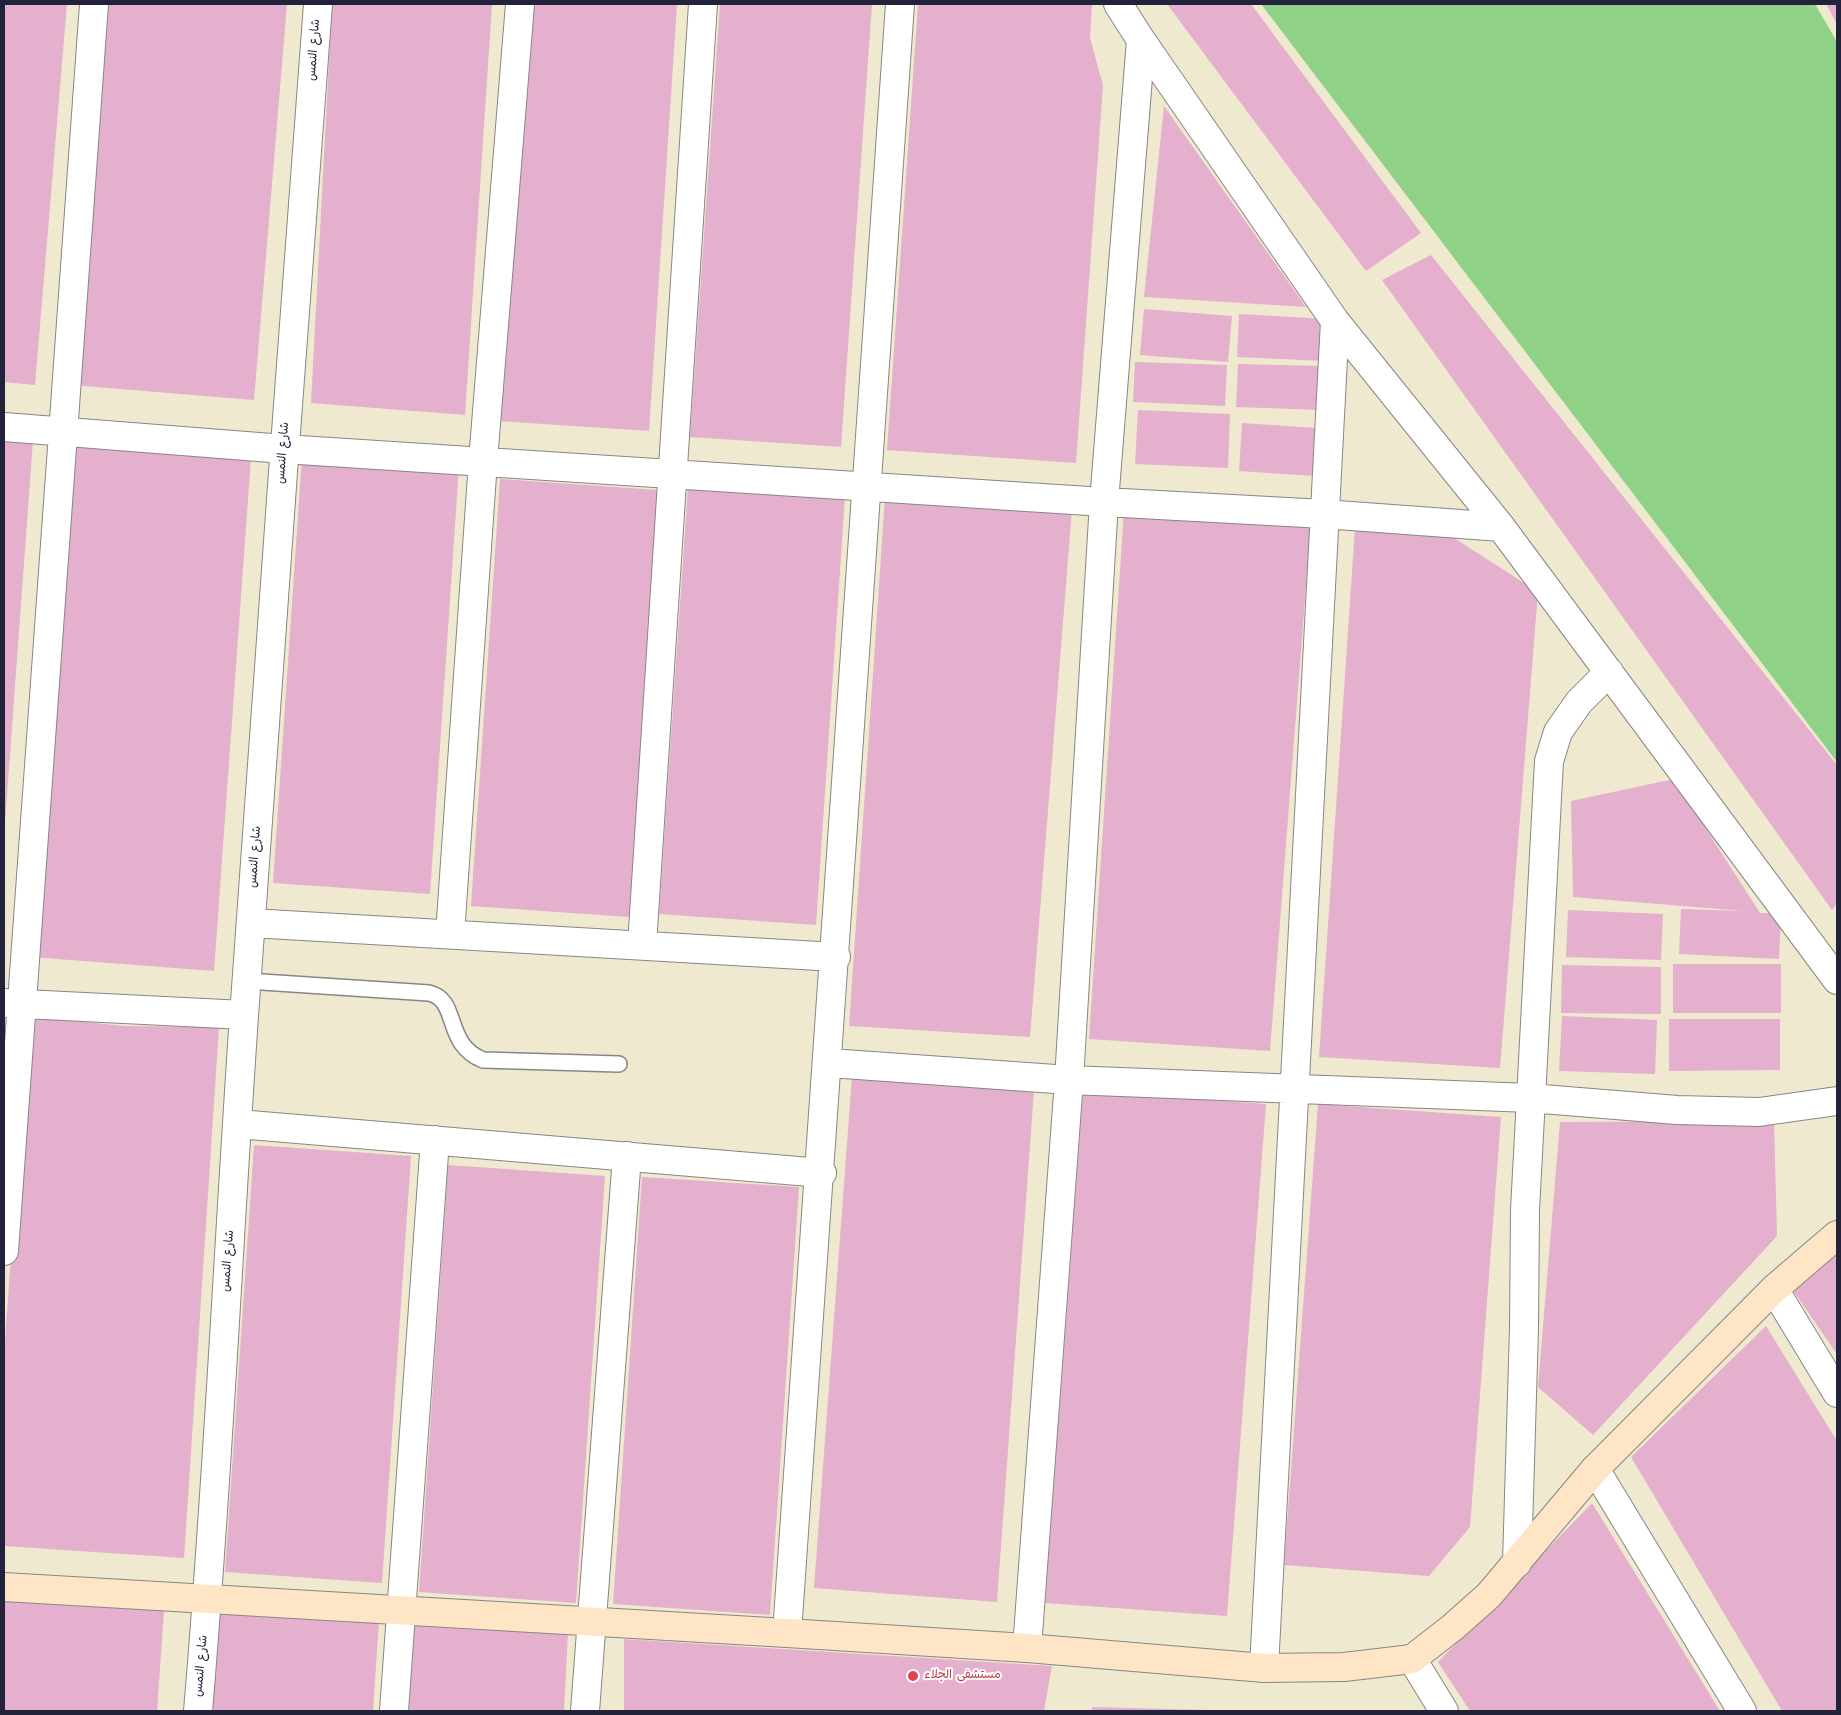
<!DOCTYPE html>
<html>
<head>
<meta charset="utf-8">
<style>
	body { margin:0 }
	#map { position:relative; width:1841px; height:1715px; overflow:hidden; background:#efe9cf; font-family:Kalam,sans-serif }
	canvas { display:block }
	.frame { position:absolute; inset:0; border:5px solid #22223b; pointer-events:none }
</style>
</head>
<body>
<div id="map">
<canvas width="1841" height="1715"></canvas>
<div class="frame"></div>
</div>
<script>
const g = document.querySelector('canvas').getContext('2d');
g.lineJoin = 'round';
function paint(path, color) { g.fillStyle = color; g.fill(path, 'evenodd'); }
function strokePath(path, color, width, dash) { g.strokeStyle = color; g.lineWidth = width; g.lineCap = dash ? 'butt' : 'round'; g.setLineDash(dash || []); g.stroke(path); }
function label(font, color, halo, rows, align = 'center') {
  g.font = font + ' Kalam,"Playpen Sans Arabic",sans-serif'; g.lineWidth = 4; g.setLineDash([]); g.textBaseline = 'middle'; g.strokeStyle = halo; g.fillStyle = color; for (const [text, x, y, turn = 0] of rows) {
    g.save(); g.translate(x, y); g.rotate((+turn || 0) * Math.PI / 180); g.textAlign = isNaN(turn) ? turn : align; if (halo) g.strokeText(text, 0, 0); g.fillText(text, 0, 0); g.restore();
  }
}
paint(new Path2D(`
	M 1261,4 L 1815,4 L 1837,42 L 1837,762 Z`), '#90d188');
paint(new Path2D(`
	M 4,4 L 67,4 L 35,385 L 4,382 Z
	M 103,4 L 287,4 L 254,400 L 71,385 Z
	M 332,4 L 492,4 L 465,415 L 311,403 Z
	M 529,4 L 677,4 L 649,431 L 498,421 Z
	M 720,4 L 872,4 L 841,447 L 690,437 Z
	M 918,4 L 1092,4 L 1090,38 L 1103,85 L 1076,463 L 887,450 Z
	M 1167,4 L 1251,4 L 1421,233 L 1366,271 Z
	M 1826,4 L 1837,4 L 1837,24 Z
	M 1164,106 L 1306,307 L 1144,297 Z
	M 1431,255 L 1837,765 L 1837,903 L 1832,910 L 1382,280 Z
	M 1144,309 L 1232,316 L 1228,362 L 1140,355 Z
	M 1239,314 L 1327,319 L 1325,361 L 1237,357 Z
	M 1135,362 L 1227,365 L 1225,406 L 1133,402 Z
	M 1238,364 L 1323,366 L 1322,410 L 1236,407 Z
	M 1138,410 L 1230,414 L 1228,468 L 1135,464 Z
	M 1242,423 L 1317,428 L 1314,476 L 1239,471 Z
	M 4,438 L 33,440 L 5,823 L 4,823 Z
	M 69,445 L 251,458 L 214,971 L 31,957 Z
	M 302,456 L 459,467 L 430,894 L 273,883 Z
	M 500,479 L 658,490 L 629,917 L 471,906 Z
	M 688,487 L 845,497 L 816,925 L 659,914 Z
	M 885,497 L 1072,509 L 1030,1037 L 849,1026 Z
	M 1124,510 L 1311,521 L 1270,1051 L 1089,1039 Z
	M 1355,528 L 1448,534 L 1538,592 L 1500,1068 L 1319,1057 Z
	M 1674,779 L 1760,913 L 1781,913 L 1779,959 L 1679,954 L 1681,909 L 1744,911 L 1573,897 L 1571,801 Z
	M 1568,910 L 1663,914 L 1661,960 L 1566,957 Z
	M 1673,964 L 1781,964 L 1781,1013 L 1673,1013 Z
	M 1562,965 L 1661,967 L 1661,1014 L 1561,1013 Z
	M 28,1016 L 124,1026 L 219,1027 L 184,1558 L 4,1546 L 4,1355 Z
	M 1562,1016 L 1657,1020 L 1655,1074 L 1559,1071 Z
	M 1669,1019 L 1780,1019 L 1780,1070 L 1669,1071 Z
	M 852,1076 L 1034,1090 L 997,1602 L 814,1588 Z
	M 1083,1090 L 1266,1104 L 1227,1616 L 1045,1603 Z
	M 1318,1104 L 1501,1117 L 1470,1527 L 1429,1576 L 1284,1565 Z
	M 1774,1121 L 1777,1236 L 1593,1435 L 1538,1387 L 1560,1122 Z
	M 254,1145 L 411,1156 L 382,1583 L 225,1572 Z
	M 448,1165 L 605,1176 L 576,1603 L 419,1592 Z
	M 642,1177 L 799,1187 L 770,1615 L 613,1604 Z
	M 1837,1244 L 1837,1354 L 1785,1279 Z
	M 1766,1326 L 1837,1441 L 1837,1711 L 1782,1711 L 1631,1457 Z
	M 1592,1503 L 1720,1711 L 1470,1711 L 1438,1662 Z
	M 4,1600 L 164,1611 L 157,1711 L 4,1711 Z
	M 213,1610 L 379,1621 L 373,1711 L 206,1711 Z
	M 407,1622 L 568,1632 L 564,1711 L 401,1711 Z
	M 624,1639 L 1052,1666 L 1044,1711 L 624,1711 Z
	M 1092,1707 L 1207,1710 L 1206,1711 L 1092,1711 Z`), '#e4b0cd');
const lane = new Path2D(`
	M 247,981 L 429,993 C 460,1000 443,1044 483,1060 L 619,1064`);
const street = new Path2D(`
	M 1118,4 L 1141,40 L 1335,321 L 1501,527 L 1837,980
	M 4,427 L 284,449 L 1104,502 L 1324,514 L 1501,527
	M 251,923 L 836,957
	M 450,934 L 483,461 L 520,4
	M 642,945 L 703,4
	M 4,1003 L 244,1015
	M 830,1063 L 1069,1080 L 1530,1098 L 1677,1110 L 1759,1112 L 1837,1101
	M 238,1124 L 822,1173
	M 4,1251 L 94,4
	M 1774,1289 L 1837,1393
	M 1595,1469 L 1742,1711
	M 1517,1563 L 1524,1328 L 1525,1210 L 1549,761 L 1558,732 L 1579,702 L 1609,672
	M 787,1633 C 828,1090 866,547 900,4
	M 1027,1648 L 1069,1080 L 1104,502 L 1141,40
	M 1412,1659 L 1444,1711
	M 1264,1668 L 1335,321
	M 198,1711 C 218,1480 228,1248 244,1016 C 268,679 292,341 318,4
	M 394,1711 L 435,1140
	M 585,1711 L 627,1156`);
const secondary = new Path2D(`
	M 4,1587 L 787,1633 L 1027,1648 L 1264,1668 L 1344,1667 L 1412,1659 L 1453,1627 L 1489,1595 L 1595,1469 L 1774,1289 L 1837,1235`);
strokePath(lane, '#888685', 18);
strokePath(street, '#888685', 30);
strokePath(secondary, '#888685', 30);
strokePath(lane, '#fff', 15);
strokePath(street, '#fff', 28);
strokePath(secondary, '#fde5c5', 28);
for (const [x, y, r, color] of [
	[913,1676,6,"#e0444e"]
]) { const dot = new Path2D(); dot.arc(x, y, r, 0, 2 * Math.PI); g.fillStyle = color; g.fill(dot); strokePath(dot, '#fff', 2); }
label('12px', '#22223b', '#fff', [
	["شارع النمس",315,50,-86],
	["شارع النمس",284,453,-86],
	["شارع النمس",256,857,-86],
	["شارع النمس",229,1261,-86],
	["شارع النمس",202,1666,-85]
]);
label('12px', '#be3a42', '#fff', [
	["مستشفى الجلاء",924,1676]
], 'left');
</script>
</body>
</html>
